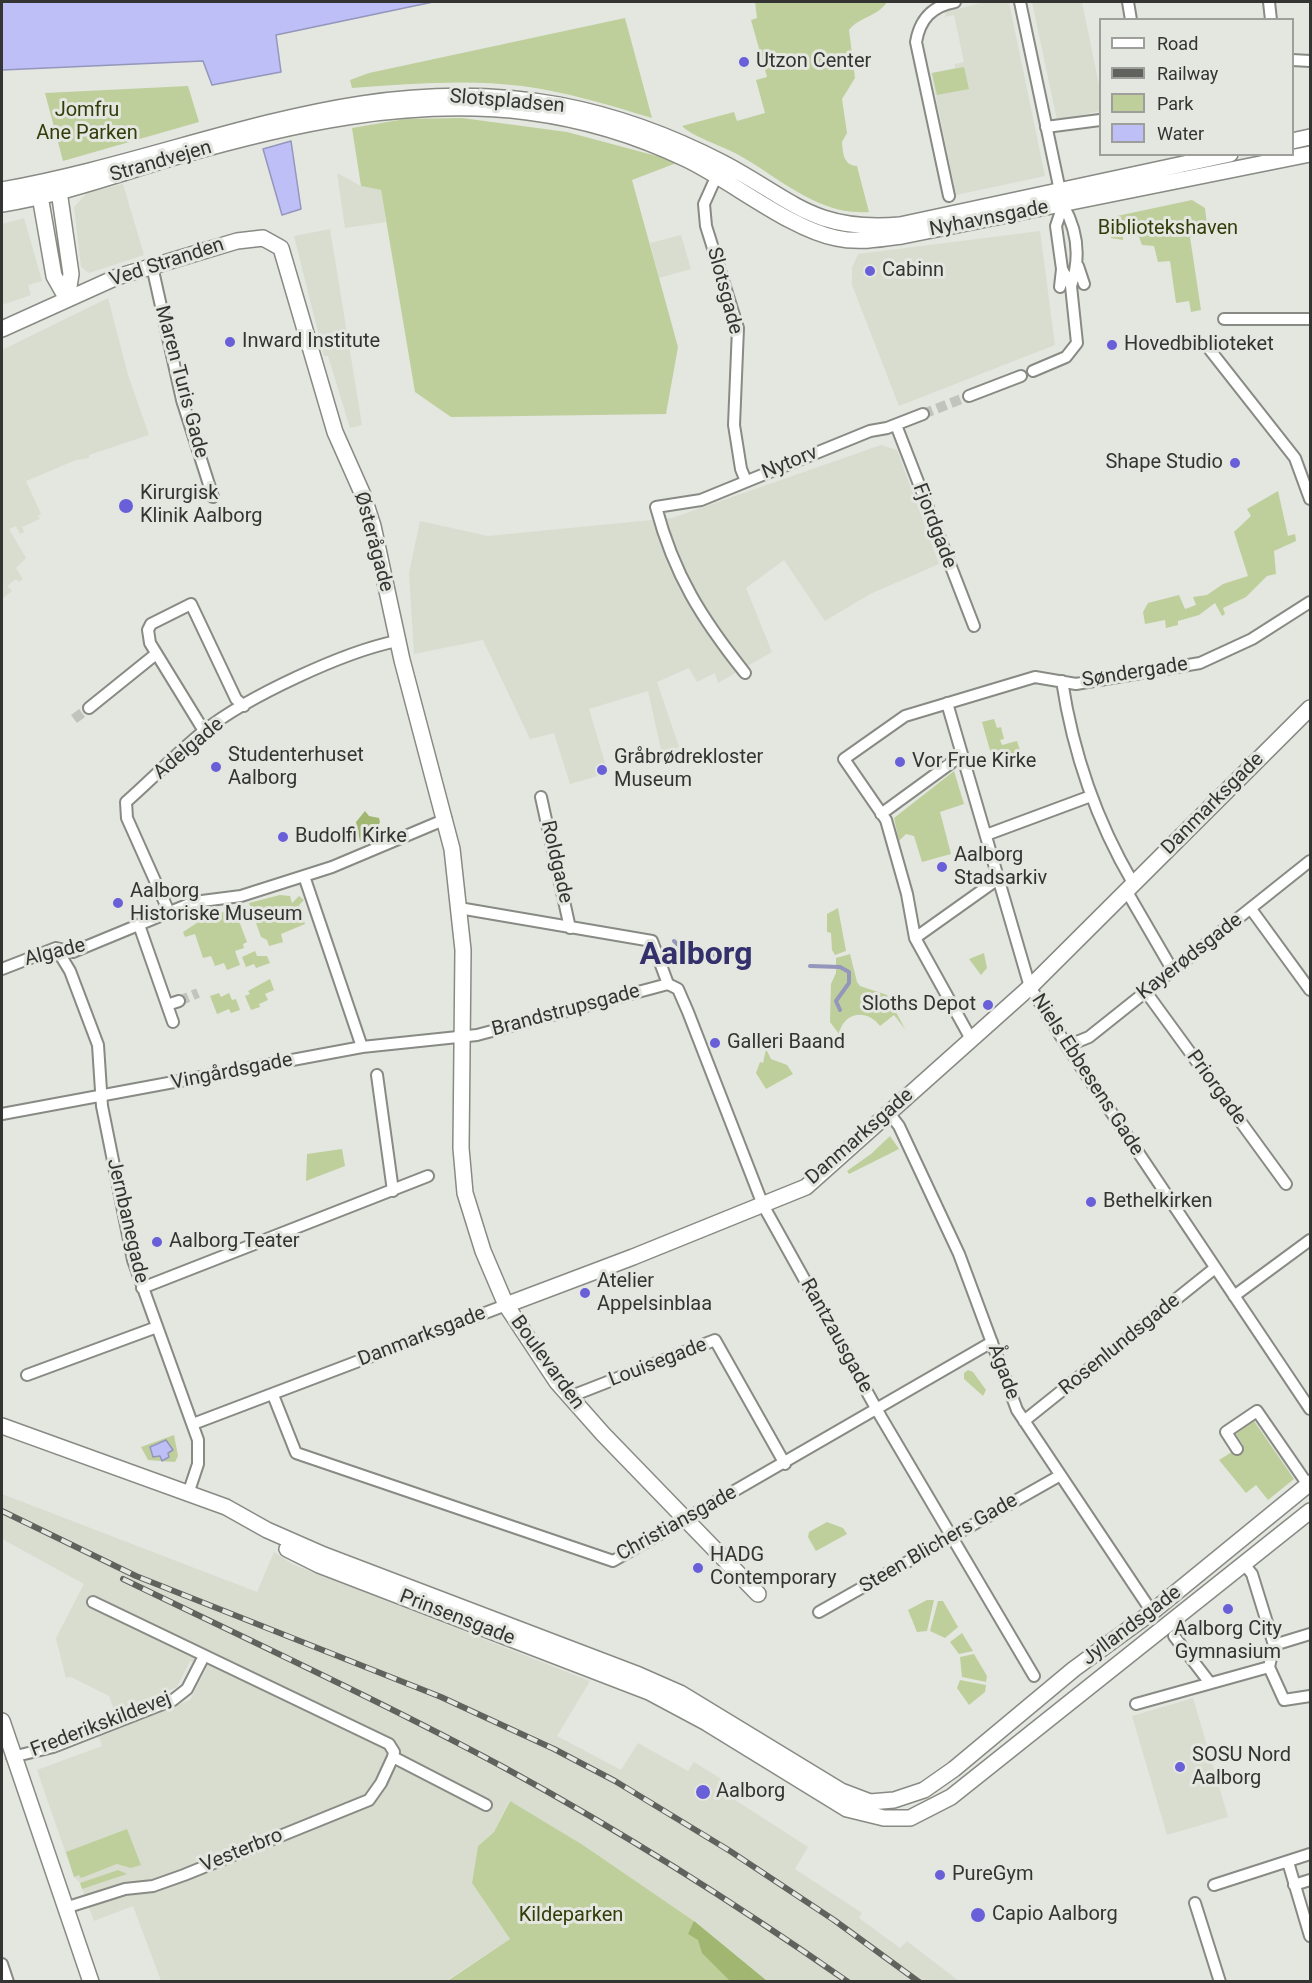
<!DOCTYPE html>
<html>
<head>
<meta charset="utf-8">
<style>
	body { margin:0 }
	#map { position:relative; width:1312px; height:1983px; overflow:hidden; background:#e4e6e0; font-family:Roboto,sans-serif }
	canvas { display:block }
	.frame { position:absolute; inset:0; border:3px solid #343532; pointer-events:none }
	.legend { position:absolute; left:1099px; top:18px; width:195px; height:138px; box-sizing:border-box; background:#e4e6e0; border:2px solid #9e9f9a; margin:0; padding:8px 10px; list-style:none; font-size:18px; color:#343532 }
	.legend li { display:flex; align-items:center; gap:12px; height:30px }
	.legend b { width:30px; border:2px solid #9e9f9a }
</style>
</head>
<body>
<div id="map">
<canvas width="1312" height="1983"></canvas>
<div class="frame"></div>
<ul class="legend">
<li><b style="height:8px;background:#fff"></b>Road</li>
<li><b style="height:8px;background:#61625e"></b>Railway</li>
<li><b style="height:16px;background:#becf9b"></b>Park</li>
<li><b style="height:16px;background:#bdbff6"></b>Water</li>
</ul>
</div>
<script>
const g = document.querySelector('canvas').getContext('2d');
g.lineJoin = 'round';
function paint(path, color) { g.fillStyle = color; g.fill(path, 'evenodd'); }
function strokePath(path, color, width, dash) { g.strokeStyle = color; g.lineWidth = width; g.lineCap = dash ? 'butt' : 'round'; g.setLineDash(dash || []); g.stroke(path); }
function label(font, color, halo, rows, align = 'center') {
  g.font = font + ' Roboto,sans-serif'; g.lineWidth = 6; g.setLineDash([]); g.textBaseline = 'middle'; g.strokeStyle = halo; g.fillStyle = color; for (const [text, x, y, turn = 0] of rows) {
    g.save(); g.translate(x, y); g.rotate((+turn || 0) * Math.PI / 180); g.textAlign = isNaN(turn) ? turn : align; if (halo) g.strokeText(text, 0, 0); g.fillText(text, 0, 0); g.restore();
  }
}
paint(new Path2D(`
	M 985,2 L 1009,2 L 1045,176 L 956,195 L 931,73 L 955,68 L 955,64 L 964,62 L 954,15 L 945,17 L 946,12 Z
	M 1032,2 L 1082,2 L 1100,90 L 1100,111 L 1057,120 Z
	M 337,173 L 361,186 L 381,190 L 386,222 L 345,228 Z
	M 123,184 L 144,255 L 89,273 L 81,267 L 74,207 L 87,193 Z
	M 24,218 L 42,281 L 28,285 L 31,295 L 2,305 L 2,224 Z
	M 330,229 L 362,425 L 350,428 L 328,356 L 324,356 L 294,236 Z
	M 1040,231 L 1055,345 L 899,406 L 852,285 L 852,268 L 858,254 Z
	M 681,235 L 691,269 L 659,278 L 650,243 Z
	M 108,298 L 128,375 L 149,435 L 89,455 L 89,458 L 76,460 L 26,481 L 41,514 L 38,515 L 40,519 L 22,527 L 24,532 L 20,534 L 16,526 L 9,529 L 26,558 L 16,568 L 23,579 L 19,582 L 16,579 L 7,586 L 12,591 L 2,599 L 2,350 Z
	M 881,445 L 897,450 L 939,564 L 870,594 L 825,621 L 784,560 L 746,588 L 772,652 L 718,683 L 715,673 L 697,682 L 689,668 L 657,682 L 679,747 L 662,754 L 648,691 L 589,709 L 608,773 L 570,784 L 554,733 L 530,739 L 483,640 L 414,654 L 409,573 L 420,521 L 488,536 L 672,518 Z
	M 2,1494 L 257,1592 L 274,1552 L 292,1564 L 590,1681 L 557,1736 L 621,1770 L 638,1743 L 688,1771 L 694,1762 L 734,1787 L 729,1796 L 808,1847 L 795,1869 L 862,1913 L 859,1918 L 900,1948 L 907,1941 L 959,1981 L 767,1981 L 694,1921 L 583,1845 L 509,1801 L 494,1832 L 478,1846 L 472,1883 L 510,1939 L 446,1981 L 161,1981 L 133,1906 L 94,1921 L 80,1883 L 74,1877 L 37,1770 L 102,1746 L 99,1737 L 190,1700 L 206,1669 L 190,1661 L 177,1687 L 115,1713 L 109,1696 L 71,1677 L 66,1678 L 56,1638 L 84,1584 L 2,1539 Z
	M 1193,1698 L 1228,1817 L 1167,1835 L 1132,1716 Z`), '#d9ddd0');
paint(new Path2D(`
	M 755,2 L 887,2 C 877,17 859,17 849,30 L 855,78 L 842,99 L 847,133 L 842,142 C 843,153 843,165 857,166 L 869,212 C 817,216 778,176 735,153 C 722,146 691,136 682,126 L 734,112 L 737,121 L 765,113 L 756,80 L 767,77 L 751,20 L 757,18 Z
	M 625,18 L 652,118 C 609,105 567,92 522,86 C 465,79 408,84 352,88 L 350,80 L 369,73 Z
	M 964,67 L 969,89 L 937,95 L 932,73 Z
	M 188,86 L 199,122 L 63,161 L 45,93 Z
	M 462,118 L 567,132 L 679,162 L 632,180 L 678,347 L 666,414 L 451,417 L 415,392 L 381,190 L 361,186 L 352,128 L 405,119 Z
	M 1192,200 L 1205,208 L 1208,234 L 1190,237 L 1201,310 L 1191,312 L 1189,301 L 1176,303 L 1170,261 L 1158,262 L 1154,246 L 1142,245 L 1138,234 L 1123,236 L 1123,240 L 1111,238 L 1109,223 L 1117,216 Z
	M 1278,491 L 1288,536 L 1295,534 L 1296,541 L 1274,551 L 1276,574 L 1267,576 L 1246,597 L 1223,608 L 1225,614 L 1222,616 L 1215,603 L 1199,615 L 1178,621 L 1178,625 L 1166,628 L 1165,620 L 1145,624 L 1143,612 L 1148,603 L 1179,595 L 1185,609 L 1196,605 L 1193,597 L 1207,595 L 1223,584 L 1248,576 L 1234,532 L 1251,516 L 1247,509 Z
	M 994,719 L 997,728 L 1001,727 L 1004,739 L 1000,740 L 1002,745 L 1017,741 L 1021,753 L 993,761 L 982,722 Z
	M 954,771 L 964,804 L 940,812 L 951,854 L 922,862 L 914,836 L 906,834 L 899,841 L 894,818 Z
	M 280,895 L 290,896 L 292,903 L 299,896 L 304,900 L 299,905 L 305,924 L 281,934 L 283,942 L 269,946 L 267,940 L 261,937 L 249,903 Z
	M 234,908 L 247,942 L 243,944 L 244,948 L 235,951 L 240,965 L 227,970 L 224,963 L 215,966 L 211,956 L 203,958 L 195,934 L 185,937 L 183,932 L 203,919 Z
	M 838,908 L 846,951 L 835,955 L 832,950 L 831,933 L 827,932 L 827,914 Z
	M 255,951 L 257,956 L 267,956 L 270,963 L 256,968 L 254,964 L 246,967 L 242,957 Z
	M 984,953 L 987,968 L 981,975 L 969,959 Z
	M 850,954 L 857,982 L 860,986 L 887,995 L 905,1029 L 894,1015 L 880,1026 C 867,1008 843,1012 839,1034 L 830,1022 L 831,984 L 836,973 L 836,958 Z
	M 270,979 L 274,990 L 265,994 L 268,1000 L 259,1004 L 260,1007 L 251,1010 L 245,996 L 250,994 L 248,991 Z
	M 219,993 L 221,997 L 229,993 L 232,1000 L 236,999 L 240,1010 L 231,1013 L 229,1009 L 217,1014 L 210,996 Z
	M 766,1049 L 771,1059 L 787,1065 L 793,1074 L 766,1089 L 756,1073 L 760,1062 L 763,1063 Z
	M 890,1136 L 899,1149 L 849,1174 L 847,1171 L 871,1154 Z
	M 342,1149 L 345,1166 L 306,1181 L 307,1154 Z
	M 968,1370 L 973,1372 L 986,1390 L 983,1396 L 964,1379 L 964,1373 Z
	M 1254,1421 L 1294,1479 L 1268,1500 L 1256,1485 L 1246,1493 L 1219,1460 L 1243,1445 L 1236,1434 Z
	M 174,1435 L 178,1456 L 175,1462 L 148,1460 L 141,1447 Z
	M 827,1522 L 843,1528 L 847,1534 L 816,1551 L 808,1537 L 809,1532 Z
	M 927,1600 L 934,1600 L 927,1631 L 917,1632 L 908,1610 Z
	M 938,1601 L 943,1601 L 958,1627 L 945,1638 L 930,1631 Z
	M 962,1633 L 973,1651 L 959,1654 L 950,1642 Z
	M 974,1654 L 987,1676 L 986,1682 L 962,1677 L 960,1657 Z
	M 960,1680 L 986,1685 L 985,1692 L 969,1705 L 957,1688 Z
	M 510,1801 L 583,1845 L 694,1921 L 767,1981 L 446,1982 L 510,1939 L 472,1883 L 478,1846 L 494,1832 Z
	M 127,1829 L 141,1865 L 131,1868 L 117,1864 L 81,1878 L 79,1875 L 74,1877 L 66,1852 Z
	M 118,1870 L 127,1874 L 82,1889 L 80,1883 Z`), '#becf9b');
paint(new Path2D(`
	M 365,811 L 369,816 L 379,818 L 380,822 L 372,839 L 360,841 L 356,822 Z
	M 694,1921 L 767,1981 L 730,1981 L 702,1953 L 698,1940 L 688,1934 Z`), '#a1b771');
const water = new Path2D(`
	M 2,2 L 433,2 L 276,35 L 281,72 L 212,85 L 203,61 L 2,70 Z
	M 291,141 L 301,209 L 282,215 L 263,149 Z
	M 166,1440 L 173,1450 L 168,1453 L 169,1457 L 162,1461 L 160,1456 L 153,1457 L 150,1447 Z`);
paint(water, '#bdbff6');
strokePath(water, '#9496bb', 1.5);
strokePath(new Path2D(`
	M 674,941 L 683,950 L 692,947 L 700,954 L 711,953 L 714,955
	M 810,966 L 840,967 L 849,972 L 849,983 L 836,1001 L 840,1010`), '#9496bb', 4);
strokePath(new Path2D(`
	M 923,414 L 969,396
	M 74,719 L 89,708
	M 179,1001 L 198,993`), '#c1c3bd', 10, [10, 5]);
const street = new Path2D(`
	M 1020,2 L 1063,205 C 1078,231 1081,257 1071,286
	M 1128,2 L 1131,20
	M 1269,2 L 1271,20
	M 1292,60 L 1310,61
	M 1046,127 L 1100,120
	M 717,175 L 704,204 L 706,226 L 738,328 L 734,425 L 741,469 L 746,481
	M 949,196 L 916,42 C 920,19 932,6 955,2
	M 152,266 L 182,400 L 213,497
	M 1078,266 L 1084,284
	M 1060,287 L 1062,269
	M 1224,319 L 1310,319
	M 1210,350 L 1295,458 L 1310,499
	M 1033,371 L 1066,357 L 1077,343 L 1071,286 L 1062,269 L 1056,226 L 1063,205
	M 969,396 L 1021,376
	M 896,425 L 974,626
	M 745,673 C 702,619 674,575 656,507 L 701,500 L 870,431 L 887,428 L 923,414
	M 1062,681 C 1073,753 1096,820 1133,883
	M 947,703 L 1030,987 L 1067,1046 L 1310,1409
	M 89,708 L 156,654
	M 204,731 L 150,643 L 148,630 L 151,624 L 191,604 L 236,699 L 244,706
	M 541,797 L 570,928
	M 881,814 L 962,755
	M 986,835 L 1091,796
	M 304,876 L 362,1047
	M 1126,890 L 1173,971
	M 459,908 L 652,941 L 668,984
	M 1251,909 L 1310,990
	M 169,912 L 127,818 L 126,802 C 152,779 177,753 204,731 C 247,697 343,652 397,641
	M 139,925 L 173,1022
	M 915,938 L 998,879
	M 56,948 L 70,971 L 98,1045 L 102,1106 L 133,1260 L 198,1440 L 198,1464 L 188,1494
	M 2,969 L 56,948 L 73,952 L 194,902 L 241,896 L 332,867 L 446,819
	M 668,984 L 678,989 L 688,1012 L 763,1205 L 881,1417 L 1034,1676
	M 1146,992 L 1286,1184
	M 167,1005 L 179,1001
	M 971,1039 L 915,938 L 907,894 L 886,820 L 844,759 L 905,716 L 1035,677 L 1076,684 L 1200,663 L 1252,639 L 1310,602
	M 1067,1046 L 1089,1037 L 1310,861
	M 377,1075 L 393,1191
	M 889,1113 L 899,1126 L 959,1254 L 1017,1410 L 1152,1612
	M 2,1114 L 362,1047 L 477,1035 L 668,984
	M 142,1288 L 428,1176
	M 1234,1296 L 1310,1240
	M 27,1375 L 157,1327
	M 273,1395 L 296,1453 L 613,1561 L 992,1342
	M 569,1397 L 715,1340 L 785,1464
	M 1024,1421 L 1215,1268
	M 193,1424 L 506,1305
	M 1237,1449 L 1226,1432 L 1257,1411 L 1308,1485
	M 1244,1564 L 1252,1574 L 1274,1645
	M 93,1602 L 389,1744 L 394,1752 L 393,1757
	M 819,1612 L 1059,1476
	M 1310,1634 L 1274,1645 L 1269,1667 L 1284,1700 L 1310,1696
	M 1174,1636 L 1210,1683
	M 1136,1704 L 1269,1667
	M 12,1757 L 53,1747 L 173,1700 L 187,1689 L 204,1656
	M 1288,1862 L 1310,1936
	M 1214,1885 L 1310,1854
	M 1294,1885 L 1310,1880
	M 1195,1903 L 1220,1982
	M 65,1908 L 125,1889 L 153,1886 L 184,1875 L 369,1800 L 381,1783 L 393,1757 L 486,1805
	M 2,1964 L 8,1982`);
const secondary = new Path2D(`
	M 1292,141 L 1310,137
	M 2,190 C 194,156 357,68 559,105 C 617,116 671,136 723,163 C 793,200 813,232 900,225 L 1230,154
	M 59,191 L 71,274 L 67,299
	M 40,196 L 54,276 L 67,299
	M 2,204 C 60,195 118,174 175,157 C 289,124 409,97 528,112 C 582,119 638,136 686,159 C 732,181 790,229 836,238 C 858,243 881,239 902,236 L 1310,154
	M 2,329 L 117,277 L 237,241 L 263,238 L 281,248 L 335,432 L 363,495 L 373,526 L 402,660 L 452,849 L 463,950 L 461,1148 L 465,1193 L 483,1251 L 506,1305 L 557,1382 L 603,1434 L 758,1594
	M 506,1305 L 633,1257 L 806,1187 L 1030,987 L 1310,708
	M 2,1426 L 226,1507 L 267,1530 L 324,1555 L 639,1675 L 680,1693 L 841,1791 L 870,1802 L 894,1800 L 924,1790 L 954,1769 L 1074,1669 L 1152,1612 L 1310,1483
	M 287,1549 L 319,1565 L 649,1692 L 707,1723 L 847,1809 L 884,1818 L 910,1818 L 951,1797 L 1310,1511
	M 2,1721 L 91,1982`);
strokePath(street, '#888a84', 14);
strokePath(secondary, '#888a84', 18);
strokePath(street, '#fff', 10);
strokePath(secondary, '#fff', 15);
const rail = new Path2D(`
	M 2,1511 L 136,1576 L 441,1697 L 554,1749 L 615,1781 L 730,1851 L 834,1920 L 919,1982
	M 123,1579 C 251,1641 380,1701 505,1768 C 624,1833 738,1905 848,1982`);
strokePath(rail, '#61625e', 6);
strokePath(rail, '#e4e6e0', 4, [11]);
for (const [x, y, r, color] of [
	[744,62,6,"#695fd8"],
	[870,271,6,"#695fd8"],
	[230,342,6,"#695fd8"],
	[1112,345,6,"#695fd8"],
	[1235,463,6,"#695fd8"],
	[126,506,8,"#695fd8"],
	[900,762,6,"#695fd8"],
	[216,767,6,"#695fd8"],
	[602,770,6,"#695fd8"],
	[283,837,6,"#695fd8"],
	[942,867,6,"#695fd8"],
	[118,903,6,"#695fd8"],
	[988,1005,6,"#695fd8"],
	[715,1043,6,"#695fd8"],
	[1091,1202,6,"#695fd8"],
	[157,1242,6,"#695fd8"],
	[585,1293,6,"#695fd8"],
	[698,1568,6,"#695fd8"],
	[1228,1609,6,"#695fd8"],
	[1180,1767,6,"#695fd8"],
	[703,1792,8,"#695fd8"],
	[940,1875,6,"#695fd8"],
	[978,1915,8,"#695fd8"]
]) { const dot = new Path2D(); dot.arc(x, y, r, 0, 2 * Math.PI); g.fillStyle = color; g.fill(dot); strokePath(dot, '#e4e6e0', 2); }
label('20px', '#343532', '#e4e6e0', [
	["Utzon Center",756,62],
	["Cabinn",882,271],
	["Inward Institute",242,342],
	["Hovedbiblioteket",1124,345],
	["Shape Studio",1223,463,"right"],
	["Kirurgisk",140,494],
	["Klinik Aalborg",140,517],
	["Studenterhuset",228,756],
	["Aalborg",228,779],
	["Gråbrødrekloster",614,758],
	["Museum",614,781],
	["Vor Frue Kirke",912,762],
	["Budolfi Kirke",295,837],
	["Aalborg",954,856],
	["Stadsarkiv",954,879],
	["Aalborg",130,892],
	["Historiske Museum",130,915],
	["Sloths Depot",976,1005,"right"],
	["Galleri Baand",727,1043],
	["Bethelkirken",1103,1202],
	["Aalborg Teater",169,1242],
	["Atelier",597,1282],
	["Appelsinblaa",597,1305],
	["HADG",710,1556],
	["Contemporary",710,1579],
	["Aalborg City",1228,1630,"center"],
	["Gymnasium",1228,1653,"center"],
	["SOSU Nord",1192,1756],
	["Aalborg",1192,1779],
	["Aalborg",716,1792],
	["PureGym",952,1875],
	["Capio Aalborg",992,1915]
], 'left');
label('20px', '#343532', '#e4e6e0', [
	["Slotspladsen",507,102,5],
	["Strandvejen",161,162,-16],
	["Nyhavnsgade",989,219,-11],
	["Ved Stranden",167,263,-18],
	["Slotsgade",724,291,75],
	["Maren Turis Gade",181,382,75],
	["Nytorv",790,463,-22],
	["Fjordgade",934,526,69],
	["Østerågade",373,542,75],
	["Søndergade",1135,673,-9],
	["Adelgade",189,749,-40],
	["Danmarksgade",1213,804,-45],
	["Roldgade",556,862,77],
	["Algade",55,953,-14],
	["Kayerødsgade",1190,957,-38],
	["Brandstrupsgade",566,1011,-15],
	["Vingårdsgade",232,1072,-11],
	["Niels Ebbesens Gade",1087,1075,57],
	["Priorgade",1216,1088,54],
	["Danmarksgade",860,1137,-41],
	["Jernbanegade",127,1221,77],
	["Rantzausgade",836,1336,61],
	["Danmarksgade",422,1337,-21],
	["Rosenlundsgade",1120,1345,-39],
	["Boulevarden",547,1363,54],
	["Louisegade",658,1363,-21],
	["Ågade",1003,1372,70],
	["Christiansgade",677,1524,-29],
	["Steen Blichers Gade",939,1544,-30],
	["Prinsensgade",457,1618,21],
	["Jyllandsgade",1132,1626,-37],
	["Frederikskildevej",101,1725,-21],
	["Vesterbro",242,1851,-22]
]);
label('20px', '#313e09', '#e4e6e0', [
	["Jomfru",87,111],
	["Ane Parken",87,134],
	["Bibliotekshaven",1168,229],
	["Kildeparken",571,1916]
]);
label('bold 32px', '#34306b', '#e4e6e0', [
	["Aalborg",696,956]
]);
</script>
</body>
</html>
